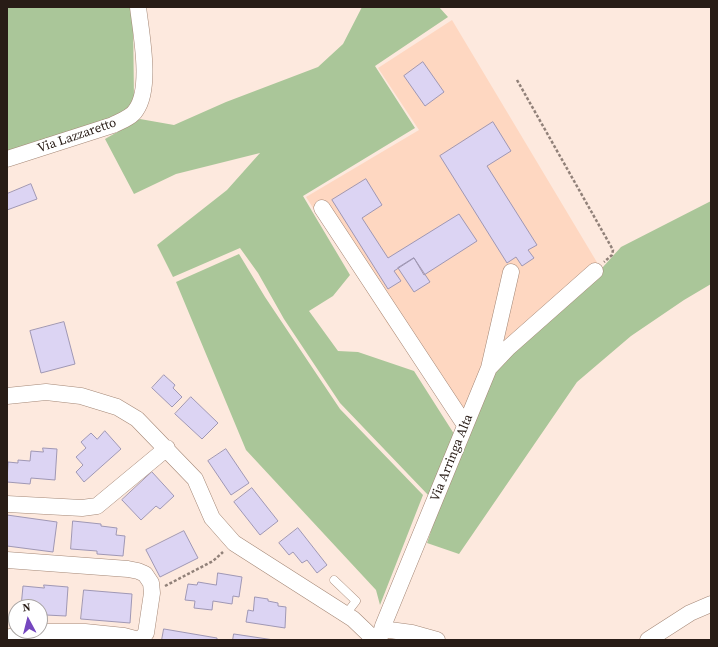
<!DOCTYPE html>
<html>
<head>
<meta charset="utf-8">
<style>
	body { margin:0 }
	#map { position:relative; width:718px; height:647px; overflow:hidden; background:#fde9de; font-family:"Source Serif 4",serif }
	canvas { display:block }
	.frame { position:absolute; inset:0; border:8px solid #281c16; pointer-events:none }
	.north { position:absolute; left:8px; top:599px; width:40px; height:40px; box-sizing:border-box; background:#fff; border:1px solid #a9a4a2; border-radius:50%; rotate:353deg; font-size:11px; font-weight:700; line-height:16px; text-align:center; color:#281c16 }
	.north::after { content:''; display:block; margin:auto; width:14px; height:18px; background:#7547bf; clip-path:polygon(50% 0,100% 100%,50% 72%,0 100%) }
</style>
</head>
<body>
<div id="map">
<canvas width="718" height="647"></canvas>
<div class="frame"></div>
<div class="north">N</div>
</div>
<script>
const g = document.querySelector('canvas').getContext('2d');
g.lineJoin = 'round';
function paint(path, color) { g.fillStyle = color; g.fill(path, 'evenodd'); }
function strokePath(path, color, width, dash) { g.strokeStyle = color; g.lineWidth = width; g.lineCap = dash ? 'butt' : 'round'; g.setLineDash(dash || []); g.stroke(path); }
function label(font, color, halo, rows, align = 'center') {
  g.font = font + ' "Source Serif 4",serif'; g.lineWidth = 3.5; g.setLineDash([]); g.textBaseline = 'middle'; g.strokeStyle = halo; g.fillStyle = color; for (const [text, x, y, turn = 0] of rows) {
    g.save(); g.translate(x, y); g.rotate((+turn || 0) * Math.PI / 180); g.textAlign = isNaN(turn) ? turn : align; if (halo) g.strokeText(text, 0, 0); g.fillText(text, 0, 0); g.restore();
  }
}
paint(new Path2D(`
	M 452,20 L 598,264 L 462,433 L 387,323 L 306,197 L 419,130 L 378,68 Z`), '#fed7c1');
paint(new Path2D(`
	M 7,7 L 132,7 L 133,17 L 134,101 L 122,114 L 7,159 Z
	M 362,7 L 439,7 L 448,17 L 375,66 L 415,128 L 303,196 L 350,275 L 333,296 L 309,311 L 338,351 L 358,352 L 414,371 L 456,437 L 429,496 L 340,403 L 284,319 L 258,273 L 240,248 L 173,277 L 157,245 L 227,190 L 260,153 L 176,174 L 134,194 L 105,139 L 140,119 L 174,125 L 226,102 L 318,67 L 343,44 Z
	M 711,201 L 711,284 L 684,300 L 631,336 L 577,382 L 459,554 L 427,543 L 461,442 L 492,372 L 575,298 L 621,247 Z
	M 239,254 L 265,297 L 340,409 L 423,495 L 380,605 L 376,590 L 246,450 L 176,282 Z`), '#aac699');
const building = new Path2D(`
	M 423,62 L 444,92 L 425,106 L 404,76 Z
	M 493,122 L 511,151 L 487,166 L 537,245 L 528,250 L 534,258 L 522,266 L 516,257 L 507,263 L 440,156 Z
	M 366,179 L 382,205 L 362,218 L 388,258 L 459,214 L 477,241 L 424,275 L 414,258 L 394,271 L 401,281 L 388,289 L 332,200 Z
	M 31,184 L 37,199 L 7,210 L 7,194 Z
	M 414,258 L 430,282 L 414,292 L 398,268 Z
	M 64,322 L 75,364 L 41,373 L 30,331 Z
	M 164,375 L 175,385 L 173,388 L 182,397 L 172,407 L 152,388 Z
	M 191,397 L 218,423 L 202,439 L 175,414 Z
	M 105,431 L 121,449 L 84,482 L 76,472 L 83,465 L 76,457 L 86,448 L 81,442 L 91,433 L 97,439 Z
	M 43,448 L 57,449 L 55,480 L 31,478 L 30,484 L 7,482 L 8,462 L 18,463 L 18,460 L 30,461 L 31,451 L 43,452 Z
	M 226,449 L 249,483 L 231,495 L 208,461 Z
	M 152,472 L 174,496 L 160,509 L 156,506 L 141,520 L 122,500 Z
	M 252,488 L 278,521 L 260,535 L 234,502 Z
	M 7,515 L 57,522 L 53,552 L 7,546 Z
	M 73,521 L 101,524 L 101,526 L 117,528 L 116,535 L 125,536 L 123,556 L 97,554 L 97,551 L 71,549 Z
	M 298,528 L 327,565 L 317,573 L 307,560 L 302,563 L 293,552 L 289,555 L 279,543 Z
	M 184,531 L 198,558 L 160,577 L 146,550 Z
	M 218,573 L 242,577 L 239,597 L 233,596 L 232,604 L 213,601 L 212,610 L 194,608 L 195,601 L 185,600 L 188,584 L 197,585 L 198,582 L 216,585 Z
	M 44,585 L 68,587 L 66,616 L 46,615 L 46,618 L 40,618 L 40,607 L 21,607 L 23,586 L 44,588 Z
	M 84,590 L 132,594 L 130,623 L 81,619 Z
	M 255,597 L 268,599 L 268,601 L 278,603 L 278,606 L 286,607 L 285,628 L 246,622 L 248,610 L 253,611 Z
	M 164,629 L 217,638 L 217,640 L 162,640 Z
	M 234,634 L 274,640 L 233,640 Z`);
paint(building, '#dcd4f3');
strokePath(building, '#9f97b4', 1);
const service = new Path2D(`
	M 334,580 L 356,601 L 346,614`);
const minor = new Path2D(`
	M 7,159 L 113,125 C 121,121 132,117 136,110 C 152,88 141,33 138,7
	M 322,208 L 465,425
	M 490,367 L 508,348 L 595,271
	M 7,396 L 46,392 L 81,396 L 117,407 L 137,419 L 195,479 L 212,518 L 234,543 L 353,619 L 375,640
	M 7,504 L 82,508 L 97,506 L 167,448
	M 7,560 L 128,569 L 138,571 L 145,574 L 151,583 L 152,593 L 146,633 L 140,640
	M 382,629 L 412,633 L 437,640
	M 7,638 L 28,632 L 85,632 L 124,636 L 139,640
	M 379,640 L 383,626 L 489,368 L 511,272
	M 648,640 L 690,613 L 711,604`);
strokePath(service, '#a48776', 9);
strokePath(minor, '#a48776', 17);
strokePath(new Path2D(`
	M 517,80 L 613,250 L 612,255 L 604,262
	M 165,586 L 213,561 L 223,552`), '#918179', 2.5, [3, 2]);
strokePath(service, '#fff', 8);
strokePath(minor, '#fff', 16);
label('13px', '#281c16', '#fff', [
	["Via Lazzaretto",77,136,-19],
	["Via Arringa Alta",452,458,-68]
]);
</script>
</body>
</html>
